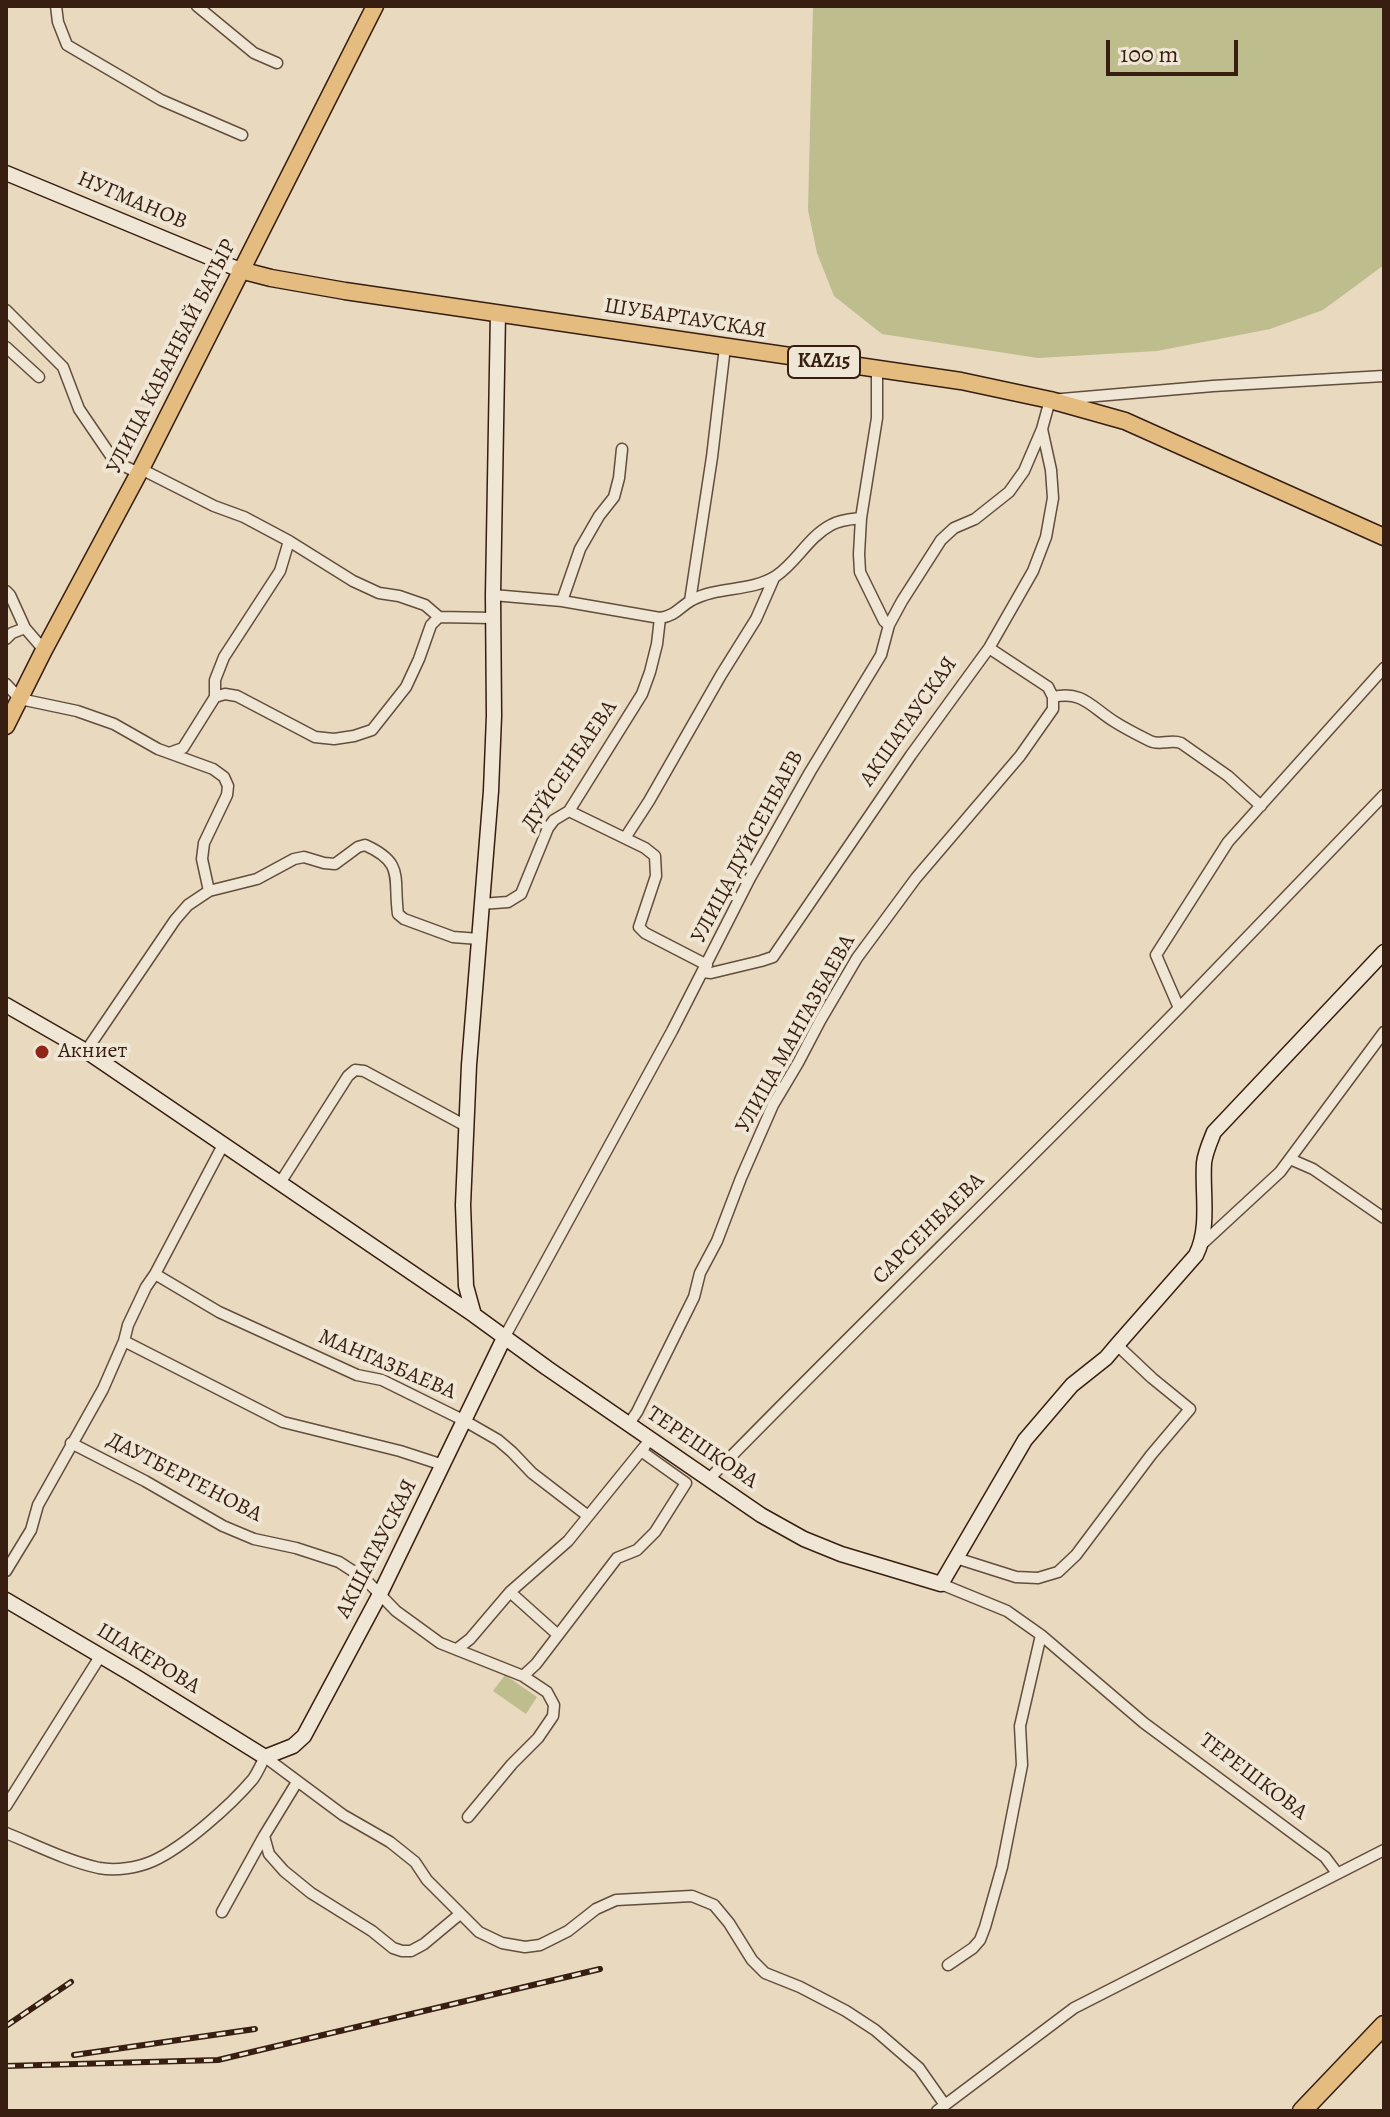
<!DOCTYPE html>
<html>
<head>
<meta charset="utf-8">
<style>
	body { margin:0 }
	#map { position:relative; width:1390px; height:2117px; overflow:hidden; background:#e8d9bf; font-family:Alegreya,serif }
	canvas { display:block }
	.frame { position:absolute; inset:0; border:8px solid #371e10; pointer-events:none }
	.scale { position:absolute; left:1106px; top:40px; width:132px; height:36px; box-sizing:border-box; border:4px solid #371e10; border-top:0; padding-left:10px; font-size:24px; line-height:28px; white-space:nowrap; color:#371e10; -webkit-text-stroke:6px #f0e6d5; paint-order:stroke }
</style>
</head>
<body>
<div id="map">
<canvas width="1390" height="2117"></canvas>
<div class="frame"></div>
<div class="scale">100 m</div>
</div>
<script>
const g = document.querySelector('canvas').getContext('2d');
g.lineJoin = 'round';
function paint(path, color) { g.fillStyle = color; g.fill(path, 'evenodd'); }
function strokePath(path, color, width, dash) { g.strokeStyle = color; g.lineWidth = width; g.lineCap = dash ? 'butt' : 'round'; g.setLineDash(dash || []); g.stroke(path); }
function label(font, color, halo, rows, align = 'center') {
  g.font = font + ' Alegreya,serif'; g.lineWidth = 8; g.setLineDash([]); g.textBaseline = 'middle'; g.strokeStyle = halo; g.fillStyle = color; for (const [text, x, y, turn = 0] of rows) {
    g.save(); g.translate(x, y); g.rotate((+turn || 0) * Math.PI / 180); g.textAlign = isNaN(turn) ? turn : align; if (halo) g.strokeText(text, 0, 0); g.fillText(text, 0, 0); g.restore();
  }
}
paint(new Path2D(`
	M 813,6 L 1384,6 L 1384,265 L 1323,310 L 1270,329 L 1157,351 L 1038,358 L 882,334 L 834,296 L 817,253 L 808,210 Z
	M 505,1675 L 537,1697 L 526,1714 L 493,1691 Z`), '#bdbd8e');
const street = new Path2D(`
	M 56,6 L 58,22 L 67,45 L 161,100 L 242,135
	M 197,6 L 254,53 L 277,63
	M 6,310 L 63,367 L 79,409 L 111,456 L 126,467 L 139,473
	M 6,347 L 39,377
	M 877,370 L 877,418 L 861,518 L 859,554 L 860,572 L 884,621 L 889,625
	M 141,469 L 214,506 L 244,517 L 289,541 L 353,581 L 379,593 L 399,596 L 425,605 L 439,617
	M 6,591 L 10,595 L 25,628 L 44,650
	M 493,595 L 562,601 L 660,618 C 677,615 678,608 692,600 C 718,586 751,592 776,576 C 797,562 808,537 831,525 C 839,520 852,519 861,518
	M 562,601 L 580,549 L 599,516 L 614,497 L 619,478 L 622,449
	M 690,601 L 712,457 L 725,347
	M 6,639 L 12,633 L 25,628
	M 989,648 L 1048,687 L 1053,697 C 1083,690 1092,708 1115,722 C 1126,729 1138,735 1150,741 C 1160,746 1170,739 1181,743 L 1228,776 L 1261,806
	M 6,684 L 20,699 L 77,711 L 114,724 L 158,749 L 213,769 L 224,777 L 228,786 L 227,795 L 204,843 L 202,859 L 209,891
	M 215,697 L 215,680 L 224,657 L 280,571 L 289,541
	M 169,753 L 183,748 L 215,697 L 225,694 L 237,696 L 315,737 L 334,739 L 354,736 L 372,730 L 406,687 L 419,659 L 431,625 L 439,617 L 493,618
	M 569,811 L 645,848 L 655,856 L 656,876 L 639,927 L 645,933 L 707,965
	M 625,838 L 649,801 L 721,675 L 756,619 L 774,578
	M 481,904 L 508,902 L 521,894 L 548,828 L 554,820 L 569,811 L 642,694 L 650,672 L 657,644 L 660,618
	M 703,972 L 711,973 L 761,961 L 773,957 L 911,755 L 989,648 L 1033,571 L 1046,537 L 1053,498 L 1051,470 L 1042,429
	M 1179,1008 L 1384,795
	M 86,1051 L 175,920 L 188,905 L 209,891 L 257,879 L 294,859 L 304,857 L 324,863 L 335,864 L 358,847 L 365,845 C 405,863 393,877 398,914 L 404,919 L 453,937 L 479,939
	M 1290,1159 L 1313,1169 L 1384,1218
	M 280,1183 L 348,1076 L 355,1070 L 364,1071 L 466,1126
	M 1201,1245 L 1280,1172 L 1384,1032
	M 155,1274 L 219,1312 L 357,1375 L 382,1380 L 465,1421 L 498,1440 L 512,1452 L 532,1473 L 588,1516
	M 504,1338 L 672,1031 L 750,878 L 810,772 L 881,655 L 889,625 L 902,601 L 941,540 L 954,528 L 975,519 L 1009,492 L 1024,471 L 1042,429 L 1050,400 L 1213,386 L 1384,376
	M 124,1341 L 283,1422 L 400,1451 L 443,1465
	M 628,1425 L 637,1412 L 694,1297 L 700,1273 L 717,1241 L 741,1178 L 773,1105 L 798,1063 L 820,1021 L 857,958 L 916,878 L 1020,756 L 1053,709 L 1053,697
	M 71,1443 L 145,1481 L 223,1526 L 254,1539 L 296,1548 L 339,1562 L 365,1579 L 396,1611 L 440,1643 L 523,1676 L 547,1692 L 554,1705 L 553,1716 L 538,1738 L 512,1764 L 468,1817
	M 708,1480 C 863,1321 1023,1167 1179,1008 L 1156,955 L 1228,842 L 1384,668
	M 956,1558 L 1016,1577 L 1038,1578 L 1058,1572 L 1076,1555 L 1151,1455 L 1190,1409 L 1152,1378 L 1117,1345
	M 6,1571 L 31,1530 L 38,1505 L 103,1389 L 124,1341 L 128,1325 L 146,1287 L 155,1274 L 223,1145
	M 941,1584 L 1007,1611 L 1041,1635 L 1144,1723 L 1325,1857 L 1337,1873
	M 510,1592 L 558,1635
	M 457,1649 L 470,1639 L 510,1592 L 568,1541 L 645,1446
	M 523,1676 L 536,1664 L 617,1558 L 637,1550 L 655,1532 L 686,1483 L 641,1451
	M 6,1806 L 101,1655
	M 6,1833 C 36,1845 67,1861 99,1868 C 116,1871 137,1868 153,1861 C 184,1847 231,1805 253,1779 C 258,1772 261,1764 265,1757 L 343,1815 L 390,1842 L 415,1862 L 427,1880 L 479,1932 L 502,1943 L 525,1947 L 540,1945 L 568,1931 L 596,1909 L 616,1900 L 692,1896 L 714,1905 L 729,1923 L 752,1960 L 765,1973 L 800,1987 L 846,2011 L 875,2030 L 919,2068 L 945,2105
	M 264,1836 L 269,1854 L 284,1871 L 311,1893 L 372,1931 L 393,1948 L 402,1951 L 411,1951 L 424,1944 L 460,1914
	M 222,1912 L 264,1836 L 297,1782
	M 948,1965 L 973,1948 L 980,1940 L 985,1927 L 1002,1867 L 1022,1765 L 1020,1726 L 1041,1635
	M 937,2111 L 1074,2008 L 1384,1850`);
const secondary = new Path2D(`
	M 6,173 L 240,270
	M 6,1005 L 86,1051 L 474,1315 L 547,1368 L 761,1515 L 804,1539 L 841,1554 L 941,1584 L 1025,1440 L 1072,1385 L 1106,1358 L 1117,1345 L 1196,1255 C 1210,1227 1202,1193 1204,1163 C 1205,1153 1210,1142 1214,1132 L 1384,952
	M 474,1315 L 466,1286 L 463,1205 L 469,1065 L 491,791 L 494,716 L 493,595 L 498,313
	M 6,1600 L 133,1675 L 265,1757 L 293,1746 L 304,1736 L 380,1594 L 504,1338`);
const primary = new Path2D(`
	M 240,270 L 271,278 L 345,291 L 961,381 L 1050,400 L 1125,421 L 1384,537
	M 6,726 L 44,650 L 141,469 L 375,6`);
const highway = new Path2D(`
	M 1302,2111 L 1384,2025`);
strokePath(street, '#634d3c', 13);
strokePath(secondary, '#371e10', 17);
strokePath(primary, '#371e10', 19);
strokePath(highway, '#371e10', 21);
strokePath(street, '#f0e6d5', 10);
strokePath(secondary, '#f0e6d5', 14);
strokePath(primary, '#e4bc80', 16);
strokePath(highway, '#e4bc80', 18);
const rail = new Path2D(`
	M 6,2026 L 71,1982
	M 74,2055 L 255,2029
	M 6,2066 L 218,2060 L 600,1969`);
strokePath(rail, '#371e10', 6);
strokePath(rail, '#f0e6d5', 3, [9]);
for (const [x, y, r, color] of [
	[42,1052,8,"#8f2418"]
]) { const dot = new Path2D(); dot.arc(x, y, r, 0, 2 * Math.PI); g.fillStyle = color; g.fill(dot); strokePath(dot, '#f0e6d5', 3); }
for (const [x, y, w] of [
	[824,362,72]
]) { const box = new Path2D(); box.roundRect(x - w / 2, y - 16, w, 32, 6); g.fillStyle = '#f0e6d5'; g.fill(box); strokePath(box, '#371e10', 2); }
label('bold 20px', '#371e10', null, [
	["KAZ15",824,362]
]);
label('22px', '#371e10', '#f0e6d5', [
	["НУГМАНОВ",132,201,23],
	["ШУБАРТАУСКАЯ",685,319,9],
	["УЛИЦА КАБАНБАЙ БАТЫР",172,357,-63],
	["АКШАТАУСКАЯ",909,722,-55],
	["ДУЙСЕНБАЕВА",570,766,-56],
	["УЛИЦА ДУЙСЕНБАЕВ",748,847,-62],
	["УЛИЦА МАНГАЗБАЕВА",796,1034,-61],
	["САРСЕНБАЕВА",929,1229,-45],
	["МАНГАЗБАЕВА",387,1365,23],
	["ТЕРЕШКОВА",702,1448,34],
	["ДАУТБЕРГЕНОВА",184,1478,27],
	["АКШАТАУСКАЯ",377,1549,-63],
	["ШАКЕРОВА",148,1659,31],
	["ТЕРЕШКОВА",1253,1777,37]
]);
label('22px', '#371e10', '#f0e6d5', [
	["Акниет",58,1052]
], 'left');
</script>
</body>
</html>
